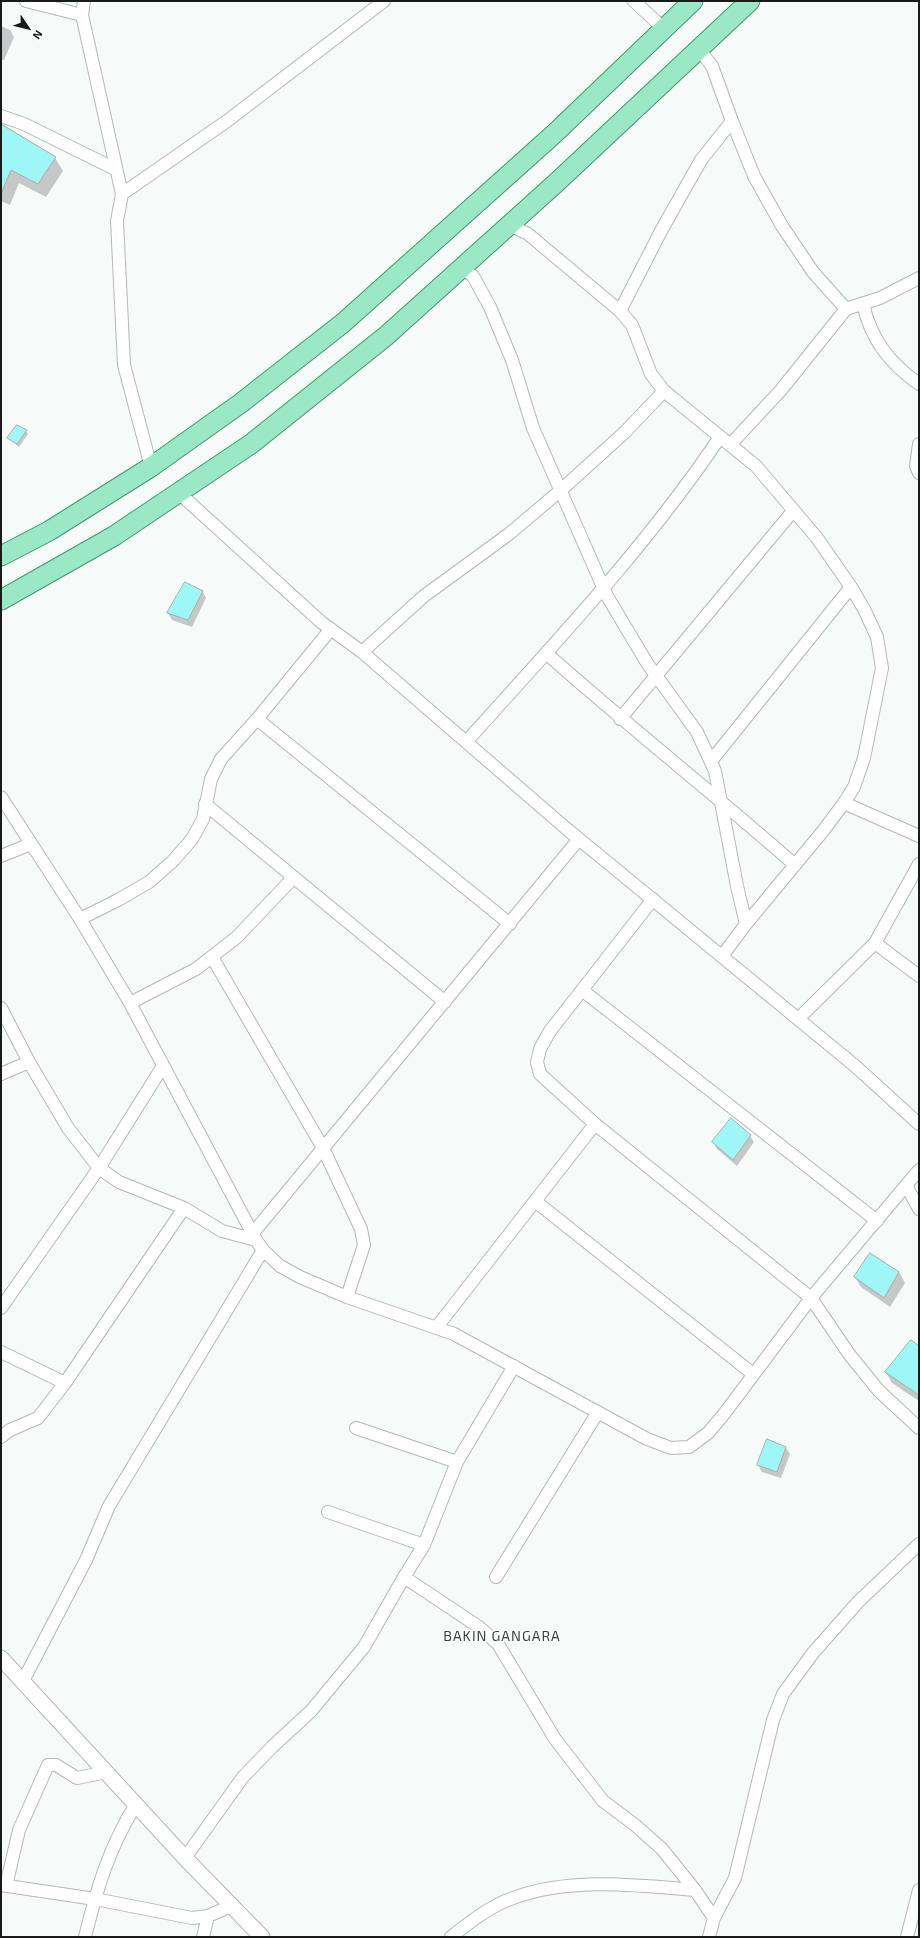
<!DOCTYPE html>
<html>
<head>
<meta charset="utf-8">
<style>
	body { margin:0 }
	#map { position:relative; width:920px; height:1938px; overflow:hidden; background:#f6fbfa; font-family:"Exo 2",sans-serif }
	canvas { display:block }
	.frame { position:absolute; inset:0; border:2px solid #191a1a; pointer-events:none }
	.north { position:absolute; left:8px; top:8px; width:40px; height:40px; -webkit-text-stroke:3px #fff; paint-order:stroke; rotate:125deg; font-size:11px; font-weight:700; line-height:16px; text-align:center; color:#191a1a }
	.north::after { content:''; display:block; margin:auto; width:14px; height:18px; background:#191a1a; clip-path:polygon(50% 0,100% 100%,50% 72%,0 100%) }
</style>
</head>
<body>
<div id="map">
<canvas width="920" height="1938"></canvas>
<div class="frame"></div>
<div class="north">N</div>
</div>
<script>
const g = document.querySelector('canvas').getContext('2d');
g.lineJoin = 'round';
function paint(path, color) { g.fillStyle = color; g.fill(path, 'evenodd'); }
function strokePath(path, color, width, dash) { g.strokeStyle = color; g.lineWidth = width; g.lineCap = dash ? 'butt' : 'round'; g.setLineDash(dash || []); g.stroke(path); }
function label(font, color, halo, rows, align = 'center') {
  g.font = font + ' "Exo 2",sans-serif'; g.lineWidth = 3; g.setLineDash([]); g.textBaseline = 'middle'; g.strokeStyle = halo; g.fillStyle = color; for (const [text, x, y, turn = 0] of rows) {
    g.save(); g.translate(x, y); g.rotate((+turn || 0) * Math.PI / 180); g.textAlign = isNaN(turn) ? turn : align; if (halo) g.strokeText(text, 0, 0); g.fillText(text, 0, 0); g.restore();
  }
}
paint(new Path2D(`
	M 1,26 L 10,30 L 14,37 L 4,60 L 1,59 Z
	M 1,125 L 55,158 L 63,171 L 46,197 L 19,183 L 10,205 L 1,201 Z
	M 26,431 L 28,434 L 19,447 L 9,438 Z
	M 203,592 L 206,598 L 192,627 L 172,620 L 168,613 Z
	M 750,1136 L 754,1142 L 737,1166 L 717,1149 L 713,1142 Z
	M 899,1272 L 905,1283 L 890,1307 L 861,1287 L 855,1277 Z
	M 919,1348 L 919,1401 L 892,1383 L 886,1372 Z
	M 786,1448 L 790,1454 L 781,1478 L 762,1472 L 758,1465 Z`), '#0003');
const building = new Path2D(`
	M 1,124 L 56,157 L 38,184 L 11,170 L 1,194 Z
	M 17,425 L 27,430 L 17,444 L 7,438 Z
	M 185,582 L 203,591 L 188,620 L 167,613 Z
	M 731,1118 L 751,1135 L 733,1160 L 712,1142 Z
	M 870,1253 L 899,1272 L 884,1298 L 854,1277 Z
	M 911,1340 L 919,1346 L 919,1395 L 885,1372 Z
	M 767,1439 L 786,1447 L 777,1472 L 757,1465 Z`);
paint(building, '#9ff6f7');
strokePath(building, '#a7acac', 1);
const minor = new Path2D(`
	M 26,1 L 82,15
	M 84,1 L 82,15 L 122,194
	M 634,1 L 664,29
	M 699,49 L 712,66 L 732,121 L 754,176 L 782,226 L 813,272 L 846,309
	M 1,116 L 24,124 L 115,169
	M 510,225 L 528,234 L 620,311 L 632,325 L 651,374 L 664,391 L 756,466 L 817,538 L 851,587 L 864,609 L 877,637 L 882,668 L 864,758 L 854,787 L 844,803 L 823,831 L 746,924 L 722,956
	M 462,268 L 473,276 L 490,307 L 512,360 L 533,428 L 607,596 L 647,663 L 697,732 L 715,771 L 737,886 L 746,924
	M 863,304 C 871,339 889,363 919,384
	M 620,311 L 661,231 L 701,160 L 732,121
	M 919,444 L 916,466 L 919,473
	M 730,445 L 781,390 L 846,309 L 880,298 L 919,278
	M 151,467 L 124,365 L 117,221 L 122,194 L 227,121 L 384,1
	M 179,493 L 321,622 L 362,652 L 568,830 L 854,1065 L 919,1124
	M 362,652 L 424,596 L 509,534 L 561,490 L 625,432 L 664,391
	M 546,653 C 627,725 713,793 795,865
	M 257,719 L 510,924
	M 620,719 L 793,511
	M 466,742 C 554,644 646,547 720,437
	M 711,761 L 851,587
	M 1,797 L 80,919 L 130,1003 L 256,1240 L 263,1250 L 280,1266 L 300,1277 L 347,1297 L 454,1334 L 647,1439 L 671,1448 L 689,1447 L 708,1433 L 724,1414 L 811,1298 L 919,1170
	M 844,803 L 919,836
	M 205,804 L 445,1002
	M 1,856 L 31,844
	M 653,899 L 550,1031 L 540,1049 L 537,1062 L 540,1074 L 595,1124 L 811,1298 L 849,1354 L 879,1391 L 919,1428
	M 80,919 L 118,900 L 149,882 L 173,861 L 192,839 L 203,819 L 211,779 L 221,759 L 257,719 L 331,629
	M 875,943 L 919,976
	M 212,957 L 323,1148 L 361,1229 L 364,1245 L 347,1297
	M 582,990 L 877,1221
	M 130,1003 L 196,969 L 237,937 L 294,877
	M 1,1008 L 29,1062 L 68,1128 L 99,1168 L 119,1182 L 184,1208 L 222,1231 L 256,1240
	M 798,1019 L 875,943 L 919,864
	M 1,1074 L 29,1062
	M 907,1187 L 919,1209
	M 535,1201 L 753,1374
	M 253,1233 L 579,839
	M 1,1308 L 99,1168 L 163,1066
	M 436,1328 L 595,1124
	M 1,1352 L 65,1383
	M 356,1428 L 457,1462
	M 1,1437 L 10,1430 L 38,1418 L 65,1383 L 184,1208
	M 328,1512 L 424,1545
	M 404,1577 L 479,1627 L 498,1644 L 555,1739 L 603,1801 L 635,1825 L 662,1849 L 695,1890 L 714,1918
	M 496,1577 L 598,1412
	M 23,1681 L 86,1560 L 109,1506 L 263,1250
	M 185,1858 L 243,1777 L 272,1747 L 311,1711 L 364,1647 L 404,1577 L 424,1545 L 457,1462 L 514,1366
	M 1,1885 L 95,1899 L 192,1918 L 208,1916 L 231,1906
	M 6,1886 L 19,1830 L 48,1765 L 56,1765 L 77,1778 L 107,1772
	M 85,1937 C 97,1888 109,1848 136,1804
	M 203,1937 L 208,1916
	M 451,1937 C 470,1922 490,1906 513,1898 C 570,1877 636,1885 695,1890
	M 709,1937 L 714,1918 L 735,1878 L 773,1720 L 783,1694 L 813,1653 L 858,1602 L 919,1544
	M 907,1937 L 919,1890`);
const tertiary = new Path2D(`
	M 1,1658 L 185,1858 L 262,1937`);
const primary = new Path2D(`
	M 1,556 L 49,531 L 151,467 L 241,403 L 343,323 L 554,134 L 693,1
	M 1,600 L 114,536 L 251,444 L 386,336 L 556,183 L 750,1`);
strokePath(minor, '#b3b7b6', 14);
strokePath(tertiary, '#b3b7b6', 17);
strokePath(primary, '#419670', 21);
strokePath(minor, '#fff', 12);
strokePath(tertiary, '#fff', 15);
strokePath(primary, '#9ae8c5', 19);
g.letterSpacing = '1px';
label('14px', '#3b3f3e', '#fff', [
	["BAKIN GANGARA",502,1636]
]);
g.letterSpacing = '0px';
</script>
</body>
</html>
